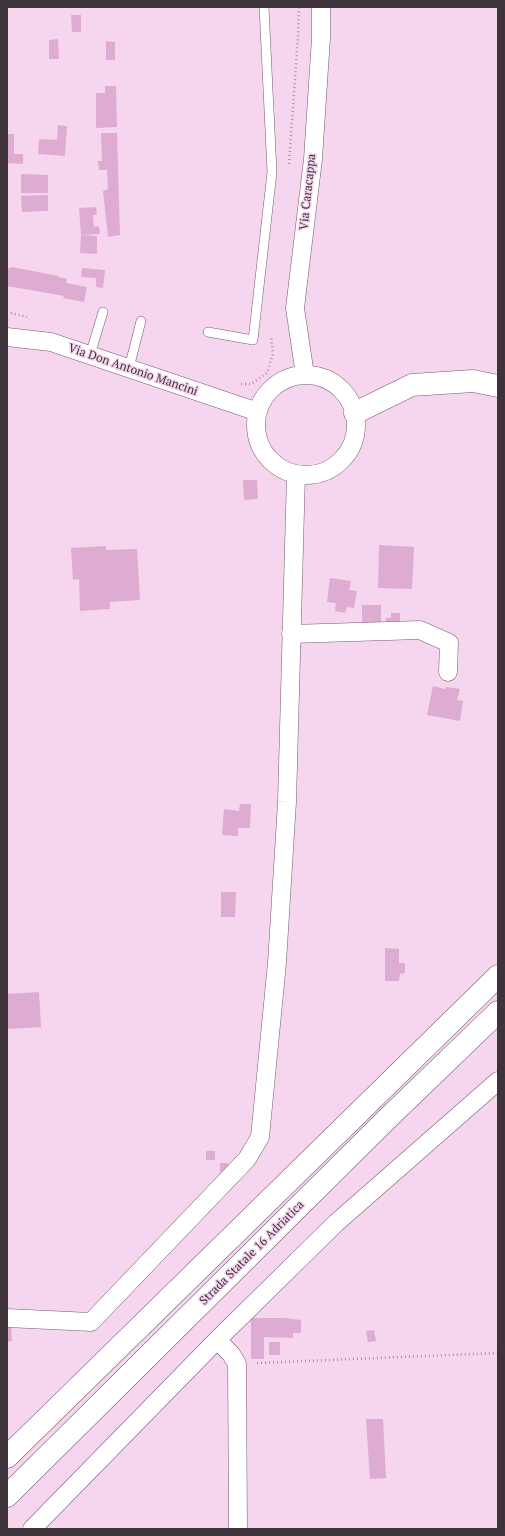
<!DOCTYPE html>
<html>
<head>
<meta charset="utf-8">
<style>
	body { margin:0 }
	#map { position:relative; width:505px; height:1536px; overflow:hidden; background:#f6d6ee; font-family:"PT Serif",serif }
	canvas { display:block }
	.frame { position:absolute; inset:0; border:8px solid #3e323b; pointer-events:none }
</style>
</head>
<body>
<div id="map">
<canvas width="505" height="1536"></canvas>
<div class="frame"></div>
</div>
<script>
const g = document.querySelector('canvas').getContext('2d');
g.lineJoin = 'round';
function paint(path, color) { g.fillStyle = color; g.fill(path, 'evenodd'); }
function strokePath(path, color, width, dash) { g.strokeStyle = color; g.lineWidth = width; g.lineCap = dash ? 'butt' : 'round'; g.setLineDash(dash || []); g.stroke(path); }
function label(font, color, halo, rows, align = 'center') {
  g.font = font + ' "PT Serif",serif'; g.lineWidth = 3; g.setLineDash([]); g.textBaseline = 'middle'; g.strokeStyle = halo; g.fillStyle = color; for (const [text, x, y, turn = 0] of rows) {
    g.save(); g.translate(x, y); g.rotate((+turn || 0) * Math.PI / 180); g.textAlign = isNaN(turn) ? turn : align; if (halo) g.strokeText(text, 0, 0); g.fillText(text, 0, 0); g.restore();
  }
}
paint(new Path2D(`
	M 71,15 L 81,15 L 81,32 L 72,32 Z
	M 58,39 L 59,59 L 49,59 L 49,40 Z
	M 106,41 L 115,42 L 115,60 L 106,60 Z
	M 105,86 L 116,86 L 117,127 L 96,128 L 96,93 L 105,93 Z
	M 58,125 L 67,126 L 65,156 L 38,154 L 39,139 L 57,140 Z
	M 101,133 L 117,133 L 120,235 L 108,237 L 103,191 L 108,189 L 107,170 L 99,170 L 98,161 L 102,161 Z
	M 7,134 L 14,134 L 14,154 L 23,154 L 23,164 L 7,163 Z
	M 21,174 L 48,175 L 48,193 L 21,193 Z
	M 48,195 L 48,211 L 22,212 L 21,196 Z
	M 96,207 L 97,215 L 93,215 L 94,227 L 99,226 L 100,234 L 81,235 L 97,236 L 97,254 L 80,253 L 81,235 L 79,208 Z
	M 12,267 L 58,276 L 58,277 L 67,279 L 66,283 L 87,287 L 84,302 L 63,298 L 64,296 L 7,286 L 7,268 L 11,268 Z
	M 82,268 L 105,270 L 103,288 L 96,287 L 96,278 L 81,277 Z
	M 243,480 L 257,480 L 258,499 L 244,500 Z
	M 379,545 L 414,547 L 412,589 L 378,588 Z
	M 106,546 L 106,550 L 137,549 L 140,600 L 110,602 L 110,609 L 80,611 L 79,579 L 73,580 L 71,548 Z
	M 330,578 L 351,581 L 349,590 L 357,591 L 354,608 L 347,607 L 345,613 L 335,611 L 336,603 L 327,602 Z
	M 362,605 L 381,605 L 381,623 L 362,623 Z
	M 391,613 L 400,613 L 400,623 L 386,623 L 386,618 L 391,618 Z
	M 433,686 L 445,689 L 446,687 L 460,689 L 457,700 L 463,701 L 460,721 L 427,715 Z
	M 240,804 L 251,804 L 250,828 L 238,828 L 238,836 L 222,835 L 224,809 L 239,811 Z
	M 221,892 L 236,892 L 235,917 L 221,917 Z
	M 385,948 L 399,949 L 399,963 L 405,963 L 405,973 L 400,974 L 399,981 L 385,981 Z
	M 39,992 L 41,1027 L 7,1029 L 7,994 Z
	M 206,1151 L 215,1151 L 215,1160 L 206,1160 Z
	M 220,1163 L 228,1163 L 228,1173 L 220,1172 Z
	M 251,1318 L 285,1318 L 301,1320 L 301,1333 L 293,1333 L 293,1338 L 264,1337 L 264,1359 L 251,1359 Z
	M 7,1320 L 11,1320 L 12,1341 L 7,1342 Z
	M 374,1330 L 376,1341 L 368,1342 L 366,1331 Z
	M 269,1342 L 280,1342 L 280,1355 L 269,1355 Z
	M 366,1419 L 383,1419 L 386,1478 L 370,1479 Z`), '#deabd2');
const service = new Path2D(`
	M 208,332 L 253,340 L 272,172 L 264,7
	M 90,355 L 103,312
	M 129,368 L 141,321`);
const minor = new Path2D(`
	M 7,337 L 51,342 L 258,412
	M 305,375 L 295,308 L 313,159 L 321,38 L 321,7
	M256 425a50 50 0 1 1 100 0a50 50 0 1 1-100 0Z
	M 291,634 L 420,630 L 449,643 L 448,672
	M 7,1318 L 91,1322 L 247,1159 L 260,1137 L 277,963 L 287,802 L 296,474
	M 217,1340 L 231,1354 L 237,1364 L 238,1529
	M 32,1529 L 217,1340 L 336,1223 L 498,1081`);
const tertiary = new Path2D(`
	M 355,413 L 412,385 L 473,381 L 498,386`);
const trunk = new Path2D(`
	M 7,1457 L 498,976
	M 7,1496 L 387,1119 L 498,1012`);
strokePath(service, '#755a6f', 10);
strokePath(minor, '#755a6f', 19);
strokePath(tertiary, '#755a6f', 23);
strokePath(trunk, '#755a6f', 23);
strokePath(new Path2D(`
	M 289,164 L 298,36 L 299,7
	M 7,312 L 27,317
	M 241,384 L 251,384 L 267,373 L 273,354 L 271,336
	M 257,1363 L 498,1353`), '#a891a2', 2.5, [1, 3]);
strokePath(service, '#fff', 9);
strokePath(minor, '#fff', 18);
strokePath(tertiary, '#fff', 22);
strokePath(trunk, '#fff', 22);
label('12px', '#3e323b', '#f6d6ee', [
	["Via Caracappa",308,192,-84],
	["Via Don Antonio Mancini",133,370,19],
	["Strada Statale 16 Adriatica",252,1253,-45]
]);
</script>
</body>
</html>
